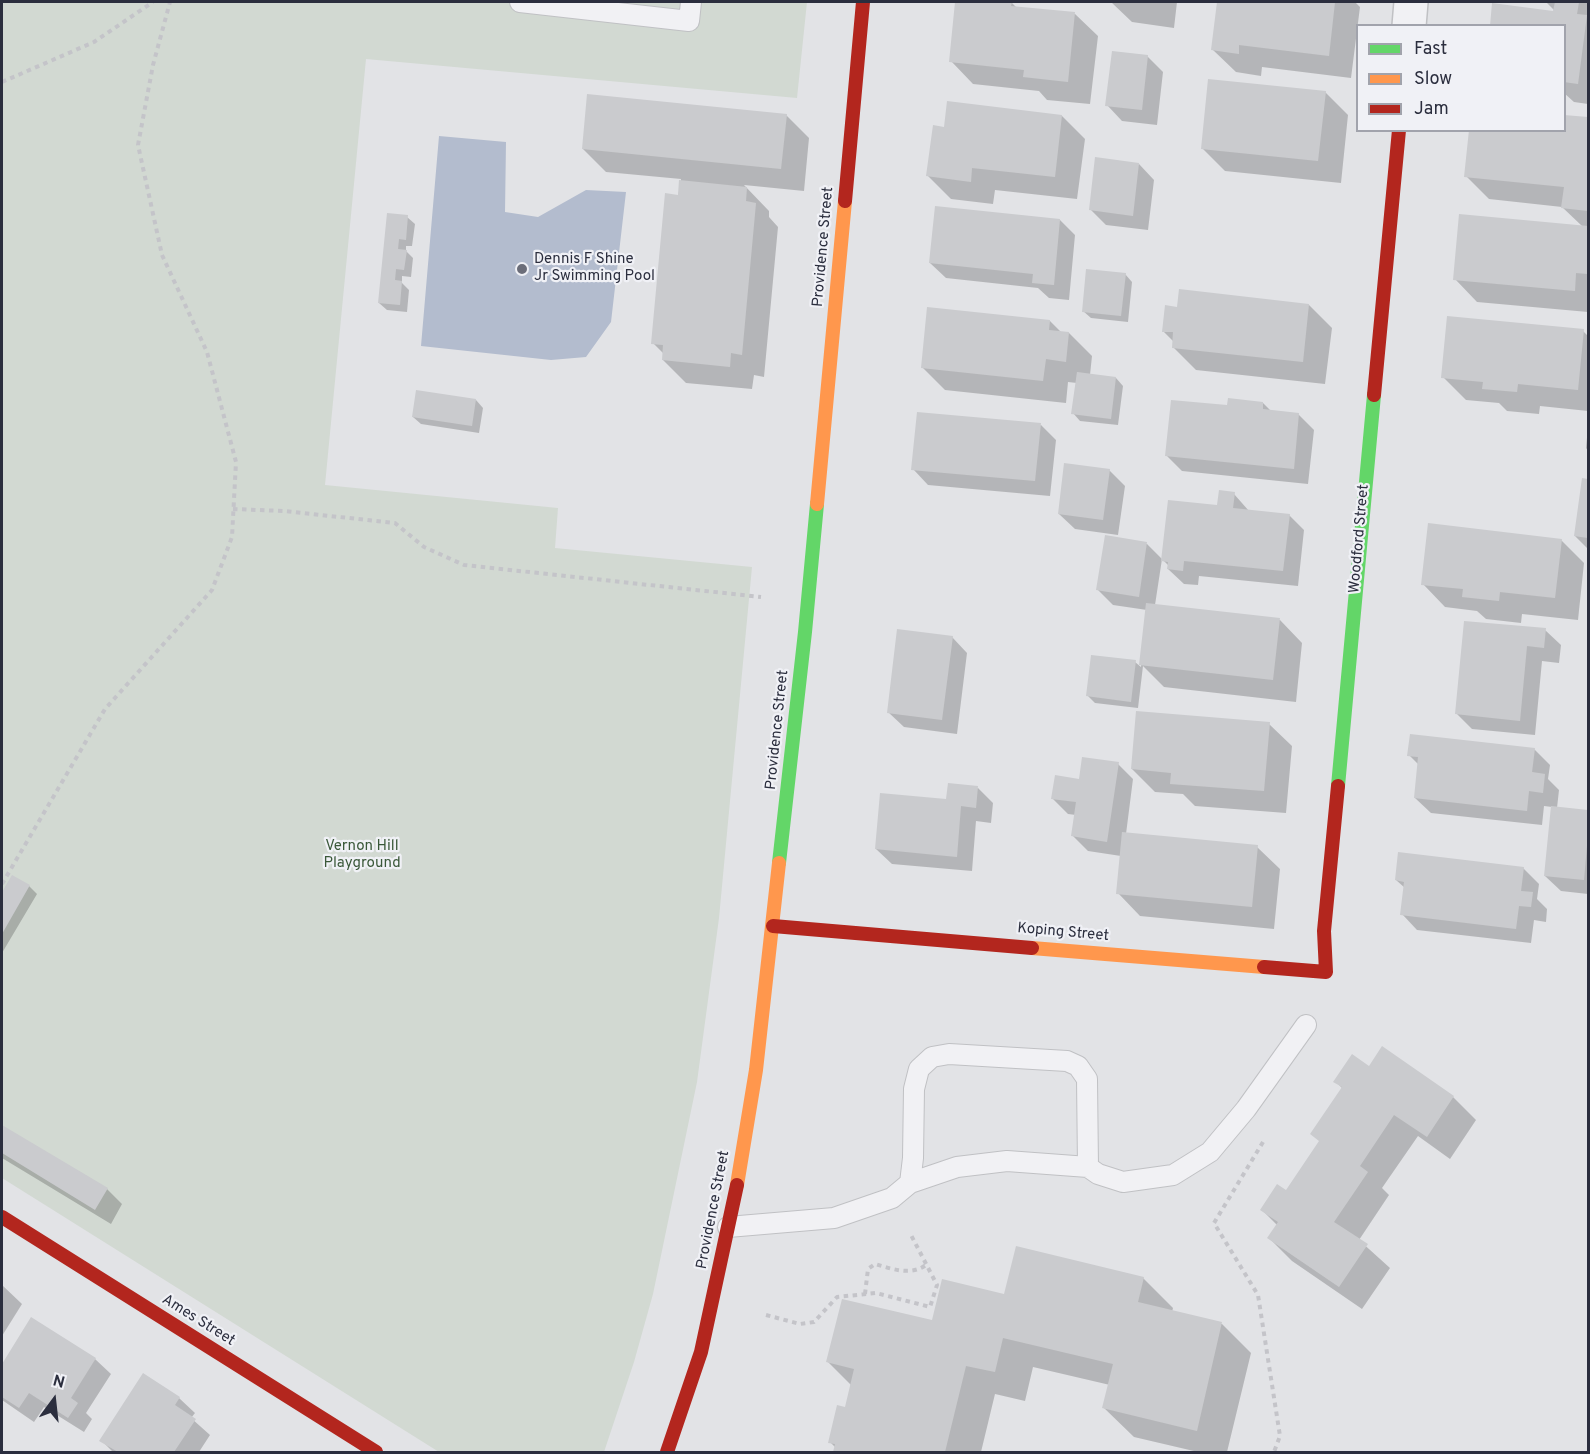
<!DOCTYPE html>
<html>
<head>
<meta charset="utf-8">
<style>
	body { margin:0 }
	#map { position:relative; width:1590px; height:1454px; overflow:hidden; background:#e2e3e6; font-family:Overpass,sans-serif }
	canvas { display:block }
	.frame { position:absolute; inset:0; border:3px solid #2b2e3e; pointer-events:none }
	.legend { position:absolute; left:1356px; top:24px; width:210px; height:108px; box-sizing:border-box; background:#f0f1f6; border:2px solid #a1a3ac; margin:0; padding:8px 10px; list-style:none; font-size:18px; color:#2b2e3e }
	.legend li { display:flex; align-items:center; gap:12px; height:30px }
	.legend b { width:30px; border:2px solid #a1a3ac }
	.north { position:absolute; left:24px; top:1370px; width:60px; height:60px; -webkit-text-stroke:4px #f0f1f6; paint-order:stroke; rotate:15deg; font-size:16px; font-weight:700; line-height:24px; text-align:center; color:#2b2e3e }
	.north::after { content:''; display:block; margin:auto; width:21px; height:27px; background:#2b2e3e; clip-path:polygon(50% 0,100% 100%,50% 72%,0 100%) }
</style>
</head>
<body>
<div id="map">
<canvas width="1590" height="1454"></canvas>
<div class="frame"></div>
<ul class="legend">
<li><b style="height:8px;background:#63d668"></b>Fast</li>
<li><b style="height:8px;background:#ff974d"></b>Slow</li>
<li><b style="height:8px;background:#b3261e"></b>Jam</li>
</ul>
<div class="north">N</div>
</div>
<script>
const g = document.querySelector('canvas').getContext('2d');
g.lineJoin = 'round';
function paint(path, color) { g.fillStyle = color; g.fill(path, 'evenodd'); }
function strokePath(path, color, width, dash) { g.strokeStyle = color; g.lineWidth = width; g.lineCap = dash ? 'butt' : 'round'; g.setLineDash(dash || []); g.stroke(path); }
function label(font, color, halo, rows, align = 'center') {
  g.font = font + ' Overpass,sans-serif'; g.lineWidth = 4.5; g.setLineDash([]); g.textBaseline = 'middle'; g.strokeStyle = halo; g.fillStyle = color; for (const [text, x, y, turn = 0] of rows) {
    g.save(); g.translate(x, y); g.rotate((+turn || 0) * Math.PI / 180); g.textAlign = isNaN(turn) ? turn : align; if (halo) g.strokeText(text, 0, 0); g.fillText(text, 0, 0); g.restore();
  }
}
paint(new Path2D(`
	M 2,2 L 807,2 L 797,98 L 366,59 L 325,485 L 558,508 L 555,548 L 752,567 L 719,918 L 697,1082 L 653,1294 L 634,1362 L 604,1452 L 439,1452 L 2,1178 Z`), '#d2d9d2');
paint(new Path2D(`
	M 439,136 L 506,142 L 505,212 L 538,217 L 586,190 L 626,192 L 611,322 L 586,357 L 551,360 L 421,346 Z`), '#b3bcce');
paint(new Path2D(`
	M 983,2 L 1011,2 L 1017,8 L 1075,14 L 1098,36 L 1090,104 L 1047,100 L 1039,91 L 973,84 L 951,61 Z
	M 1111,2 L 1177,2 L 1174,28 L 1132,22 Z
	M 1219,2 L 1355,2 L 1360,7 L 1351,78 L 1262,67 L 1261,76 L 1236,72 L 1213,50 Z
	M 1546,2 L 1588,2 L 1588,104 L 1574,102 L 1564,93 L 1564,26 L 1557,13 Z
	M 1147,56 L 1163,72 L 1157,125 L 1122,121 L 1107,105 Z
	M 1325,92 L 1348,115 L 1341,183 L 1225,171 L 1202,148 Z
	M 786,115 L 809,138 L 804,191 L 744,185 L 769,211 L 769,217 L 778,227 L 764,377 L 754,375 L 752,389 L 686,383 L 663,360 L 664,354 L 653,343 L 681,179 L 606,172 L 583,149 Z
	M 1062,116 L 1085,139 L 1077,199 L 995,190 L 993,204 L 951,199 L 928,176 L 945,129 Z
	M 1564,116 L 1588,119 L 1588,312 L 1477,302 L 1455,279 L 1582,226 L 1562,207 L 1489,199 L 1466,176 L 1564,130 Z
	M 1139,164 L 1154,180 L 1148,230 L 1106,225 L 1091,210 Z
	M 388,215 L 407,217 L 415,224 L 412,246 L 406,246 L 406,251 L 413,258 L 411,277 L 402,276 L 402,283 L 409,290 L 407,312 L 387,310 L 379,303 Z
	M 1060,220 L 1075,235 L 1069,300 L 1049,298 L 1038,288 L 946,278 L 930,263 Z
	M 1125,274 L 1132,282 L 1128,322 L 1091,318 L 1083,311 Z
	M 1309,305 L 1332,328 L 1325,384 L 1196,370 L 1173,347 L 1174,342 L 1163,331 L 1178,308 Z
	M 1050,321 L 1061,332 L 1069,333 L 1092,356 L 1090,375 L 1116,378 L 1123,386 L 1118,425 L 1080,421 L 1073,413 L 1077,383 L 1068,382 L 1066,403 L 945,390 L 922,367 Z
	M 1583,331 L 1588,336 L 1588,411 L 1540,406 L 1539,414 L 1507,411 L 1499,403 L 1466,400 L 1443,377 Z
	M 476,400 L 483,408 L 479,433 L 421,424 L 413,417 Z
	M 1263,403 L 1271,411 L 1298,414 L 1314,430 L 1308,484 L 1182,471 L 1167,456 L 1228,407 Z
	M 1041,425 L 1056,440 L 1050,496 L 928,485 L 913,469 Z
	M 1588,427 L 1588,451 L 1586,448 Z
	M 1109,470 L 1125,486 L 1118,535 L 1075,529 L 1059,514 Z
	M 1584,480 L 1588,481 L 1588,549 L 1575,536 Z
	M 1234,494 L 1249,511 L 1289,515 L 1304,530 L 1298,586 L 1199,576 L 1198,585 L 1184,584 L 1168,569 L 1169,566 L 1163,560 Z
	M 1106,537 L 1147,544 L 1162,559 L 1155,605 L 1280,620 L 1302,643 L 1296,702 L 1164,687 L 1143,666 L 1138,708 L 1095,703 L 1088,696 L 1135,662 L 1141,667 L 1147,610 L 1113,605 L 1097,589 Z
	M 1561,540 L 1584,563 L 1578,620 L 1522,614 L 1521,623 L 1486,619 L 1477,611 L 1445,607 L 1423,584 Z
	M 1465,622 L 1545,630 L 1561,645 L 1559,663 L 1542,661 L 1535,735 L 1472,729 L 1457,714 Z
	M 952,637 L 967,653 L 957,734 L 904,727 L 888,712 Z
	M 1269,724 L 1292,746 L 1286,813 L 1195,806 L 1183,794 L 1155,792 L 1132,769 Z
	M 1534,749 L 1550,765 L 1548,779 L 1559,790 L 1557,808 L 1588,812 L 1588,894 L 1561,891 L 1545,876 L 1552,807 L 1544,806 L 1542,825 L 1431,813 L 1415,798 L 1419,765 L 1409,755 Z
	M 1118,764 L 1133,779 L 1126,834 L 1257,847 L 1280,869 L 1274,929 L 1140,916 L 1118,893 L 1121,856 L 1088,851 L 1073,836 L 1076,815 L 1068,814 L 1053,799 L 1081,780 Z
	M 978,788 L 993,803 L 991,823 L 976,821 L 972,871 L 892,864 L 876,849 L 948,801 Z
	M 1523,868 L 1539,884 L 1537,899 L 1547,909 L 1546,922 L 1534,920 L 1531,943 L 1417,930 L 1402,914 L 1405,888 L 1396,880 Z
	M 12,877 L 29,886 L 37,894 L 2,953 L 2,894 Z
	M 1382,1048 L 1453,1097 L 1476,1120 L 1450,1159 L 1418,1136 L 1382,1188 L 1389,1195 L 1359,1240 L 1390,1268 L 1362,1309 L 1292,1261 L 1269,1238 L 1277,1225 L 1261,1209 L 1286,1192 L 1320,1142 L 1343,1089 L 1335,1081 L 1369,1068 Z
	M 2,1126 L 107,1189 L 122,1204 L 111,1224 L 2,1158 Z
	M 1143,1278 L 1173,1308 L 1172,1312 L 1222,1324 L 1251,1353 L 1227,1452 L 1198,1452 L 1134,1437 L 1104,1408 L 1110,1385 L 1033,1367 L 1025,1401 L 995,1394 L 981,1452 L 835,1452 L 836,1448 L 830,1442 L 846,1409 L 851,1385 L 828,1362 L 1006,1296 Z
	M 2,1285 L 22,1304 L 2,1336 Z
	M 32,1319 L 95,1359 L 111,1374 L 86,1413 L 92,1419 L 84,1432 L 44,1407 L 34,1422 L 2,1400 L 2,1367 Z
	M 179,1398 L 195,1413 L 191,1418 L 210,1435 L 199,1452 L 113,1452 L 101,1440 Z`), '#0003');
paint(new Path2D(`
	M 955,2 L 981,3 L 981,2 L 1012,2 L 1011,6 L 1075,12 L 1068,82 L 1023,77 L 1024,70 L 949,62 Z
	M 1217,2 L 1335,2 L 1329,56 L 1239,45 L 1239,54 L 1211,50 Z
	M 1555,2 L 1579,2 L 1577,14 L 1587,15 L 1578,84 L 1564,82 L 1564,26 L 1490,26 L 1492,3 L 1553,11 Z
	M 1112,51 L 1148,55 L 1142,110 L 1105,106 Z
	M 1208,79 L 1326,91 L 1318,161 L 1201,149 Z
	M 587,94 L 787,114 L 781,169 L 582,149 Z
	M 947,101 L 1062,115 L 1055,177 L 972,168 L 971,182 L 926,176 L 933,125 L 944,127 Z
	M 1564,115 L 1588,117 L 1588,211 L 1561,208 L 1564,187 L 1464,177 L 1469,130 L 1564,130 Z
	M 1095,157 L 1139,163 L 1133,216 L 1089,210 Z
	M 679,180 L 747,187 L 746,201 L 756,203 L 742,355 L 731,353 L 730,367 L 662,360 L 663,345 L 651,344 L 665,193 L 678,195 Z
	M 935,206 L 1060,219 L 1054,285 L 1032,283 L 1033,274 L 929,263 Z
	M 387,213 L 408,215 L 406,240 L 399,239 L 398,249 L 407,250 L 404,270 L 396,269 L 395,280 L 402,281 L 400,305 L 378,303 Z
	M 1459,214 L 1588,226 L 1588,274 L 1576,273 L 1575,291 L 1453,280 Z
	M 1086,269 L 1126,273 L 1121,316 L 1082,312 Z
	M 1179,289 L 1309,304 L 1303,362 L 1172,348 L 1173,332 L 1162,332 L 1165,305 L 1177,307 Z
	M 927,307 L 1050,320 L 1049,330 L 1069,332 L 1066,362 L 1046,359 L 1043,381 L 921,368 Z
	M 1447,316 L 1584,329 L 1578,390 L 1518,384 L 1517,392 L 1482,389 L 1483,382 L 1441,378 Z
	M 1077,372 L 1116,377 L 1111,419 L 1071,414 Z
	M 416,390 L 476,399 L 472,426 L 412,417 Z
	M 1228,398 L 1263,402 L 1263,409 L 1299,413 L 1294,469 L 1165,456 L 1171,400 L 1227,405 Z
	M 917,412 L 1041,423 L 1035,481 L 911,470 Z
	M 1064,463 L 1110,469 L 1103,520 L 1058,514 Z
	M 1582,478 L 1588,479 L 1588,538 L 1574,536 Z
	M 1219,490 L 1235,492 L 1233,508 L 1290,514 L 1283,571 L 1184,561 L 1183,571 L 1167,569 L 1168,562 L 1161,561 L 1168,500 L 1217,505 Z
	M 1428,523 L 1562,539 L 1555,598 L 1500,592 L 1499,601 L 1462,597 L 1463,589 L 1421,585 Z
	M 1105,535 L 1147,542 L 1139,597 L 1096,590 Z
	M 1146,603 L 1280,618 L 1273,680 L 1139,665 Z
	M 1464,621 L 1546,628 L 1544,648 L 1527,646 L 1520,721 L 1455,714 Z
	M 897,629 L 953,636 L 942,720 L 887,713 Z
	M 1091,655 L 1136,660 L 1131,702 L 1086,696 Z
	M 1136,711 L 1270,722 L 1264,791 L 1170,784 L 1171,773 L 1131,769 Z
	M 1410,734 L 1535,748 L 1532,772 L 1545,774 L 1543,793 L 1529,791 L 1527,811 L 1414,798 L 1418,757 L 1407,756 Z
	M 1082,757 L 1119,762 L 1107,842 L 1071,836 L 1076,802 L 1051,799 L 1055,775 L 1079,779 Z
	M 948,783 L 978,786 L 976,808 L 961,806 L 957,857 L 875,849 L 880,793 L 946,799 Z
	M 1551,806 L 1588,810 L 1588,834 L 1584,880 L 1544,876 Z
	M 1122,832 L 1258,845 L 1252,907 L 1116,894 Z
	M 1398,852 L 1524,867 L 1521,891 L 1533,892 L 1531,907 L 1519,906 L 1516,929 L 1400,915 L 1404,882 L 1395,880 Z
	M 12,875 L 30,885 L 2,934 L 2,892 Z
	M 1382,1046 L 1454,1096 L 1427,1137 L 1394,1115 L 1360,1166 L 1368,1172 L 1334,1222 L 1368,1244 L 1339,1287 L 1267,1238 L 1278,1222 L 1260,1210 L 1277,1184 L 1286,1190 L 1319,1141 L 1310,1134 L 1342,1087 L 1333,1082 L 1352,1054 L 1369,1066 Z
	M 2,1125 L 108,1188 L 95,1210 L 2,1153 Z
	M 1016,1246 L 1144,1277 L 1138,1302 L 1222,1322 L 1197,1431 L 1102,1408 L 1113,1364 L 1003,1338 L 995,1372 L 966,1366 L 945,1452 L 833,1452 L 835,1444 L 828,1443 L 837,1405 L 845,1407 L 854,1369 L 826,1362 L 842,1299 L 932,1320 L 942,1279 L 1004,1294 Z
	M 31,1317 L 96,1358 L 71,1398 L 78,1403 L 68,1418 L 29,1393 L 19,1408 L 2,1397 L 2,1364 Z
	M 143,1373 L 180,1397 L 175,1405 L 196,1419 L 174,1452 L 118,1452 L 99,1441 Z`), '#cacbce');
const lane = new Path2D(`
	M 520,2 L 689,21 L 691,2
	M 910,1183 L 957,1167 L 1007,1161 L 1088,1167
	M 728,1227 L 834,1218 L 892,1198 L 910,1183 L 913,1158 L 914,1089 L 919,1069 L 932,1057 L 949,1054 L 1067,1061 L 1078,1066 L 1087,1079 L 1088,1167 L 1098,1174 L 1123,1182 L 1173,1175 L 1210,1152 L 1246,1109 L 1306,1025`);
const street = new Path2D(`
	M 1409,26 L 1411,2`);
strokePath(lane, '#c0c1c4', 22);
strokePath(street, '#c0c1c4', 36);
strokePath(new Path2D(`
	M 2,82 L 94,42 L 153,2
	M 233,509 L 284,511 L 395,523 L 424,547 L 464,565 L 761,597
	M 2,884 L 105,709 L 212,590 L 232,537 L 236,462 L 207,352 L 162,255 L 138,145 L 153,65 L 170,2
	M 1263,1142 L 1214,1223 L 1258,1295 L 1280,1436 L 1274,1452
	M 865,1294 L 868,1269 L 875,1264 C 892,1269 911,1276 926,1265
	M 766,1315 L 800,1324 L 814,1322 L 837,1297 L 876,1293 L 930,1307 L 937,1285 L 910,1233`), '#c4c4c9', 4, [4.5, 4.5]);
strokePath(lane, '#f1f1f4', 20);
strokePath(street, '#f1f1f4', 33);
strokePath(new Path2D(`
	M 1338,786 L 1374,395
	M 779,863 L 805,632 L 817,504`), '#63d668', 14);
strokePath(new Path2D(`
	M 817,504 L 845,201
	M 1032,948 L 1264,967
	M 737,1185 L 756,1070 L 779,863`), '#ff974d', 14);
strokePath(new Path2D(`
	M 845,201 L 863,2
	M 1374,395 L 1399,130
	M 773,926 L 1032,948
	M 1264,967 L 1326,972 L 1324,931 L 1338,786
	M 2,1217 L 376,1452
	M 667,1452 L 701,1352 L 737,1185`), '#b3261e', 14);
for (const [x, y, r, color] of [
	[522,269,6,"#6b6d79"]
]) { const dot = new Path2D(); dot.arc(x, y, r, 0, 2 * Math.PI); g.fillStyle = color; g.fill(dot); strokePath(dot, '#f0f1f6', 2); }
label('15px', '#2b2e3e', '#f0f1f6', [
	["Providence Street",824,247,-85],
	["Woodford Street",1360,539,-85],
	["Providence Street",778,730,-84],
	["Koping Street",1063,933,5],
	["Providence Street",714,1210,-79],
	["Ames Street",198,1321,32]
]);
label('15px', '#2b2e3e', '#f0f1f6', [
	["Dennis F Shine",534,260],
	["Jr Swimming Pool",534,277]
], 'left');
label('15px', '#3a5839', '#f0f1f6', [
	["Vernon Hill",362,847],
	["Playground",362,864]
]);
</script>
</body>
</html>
